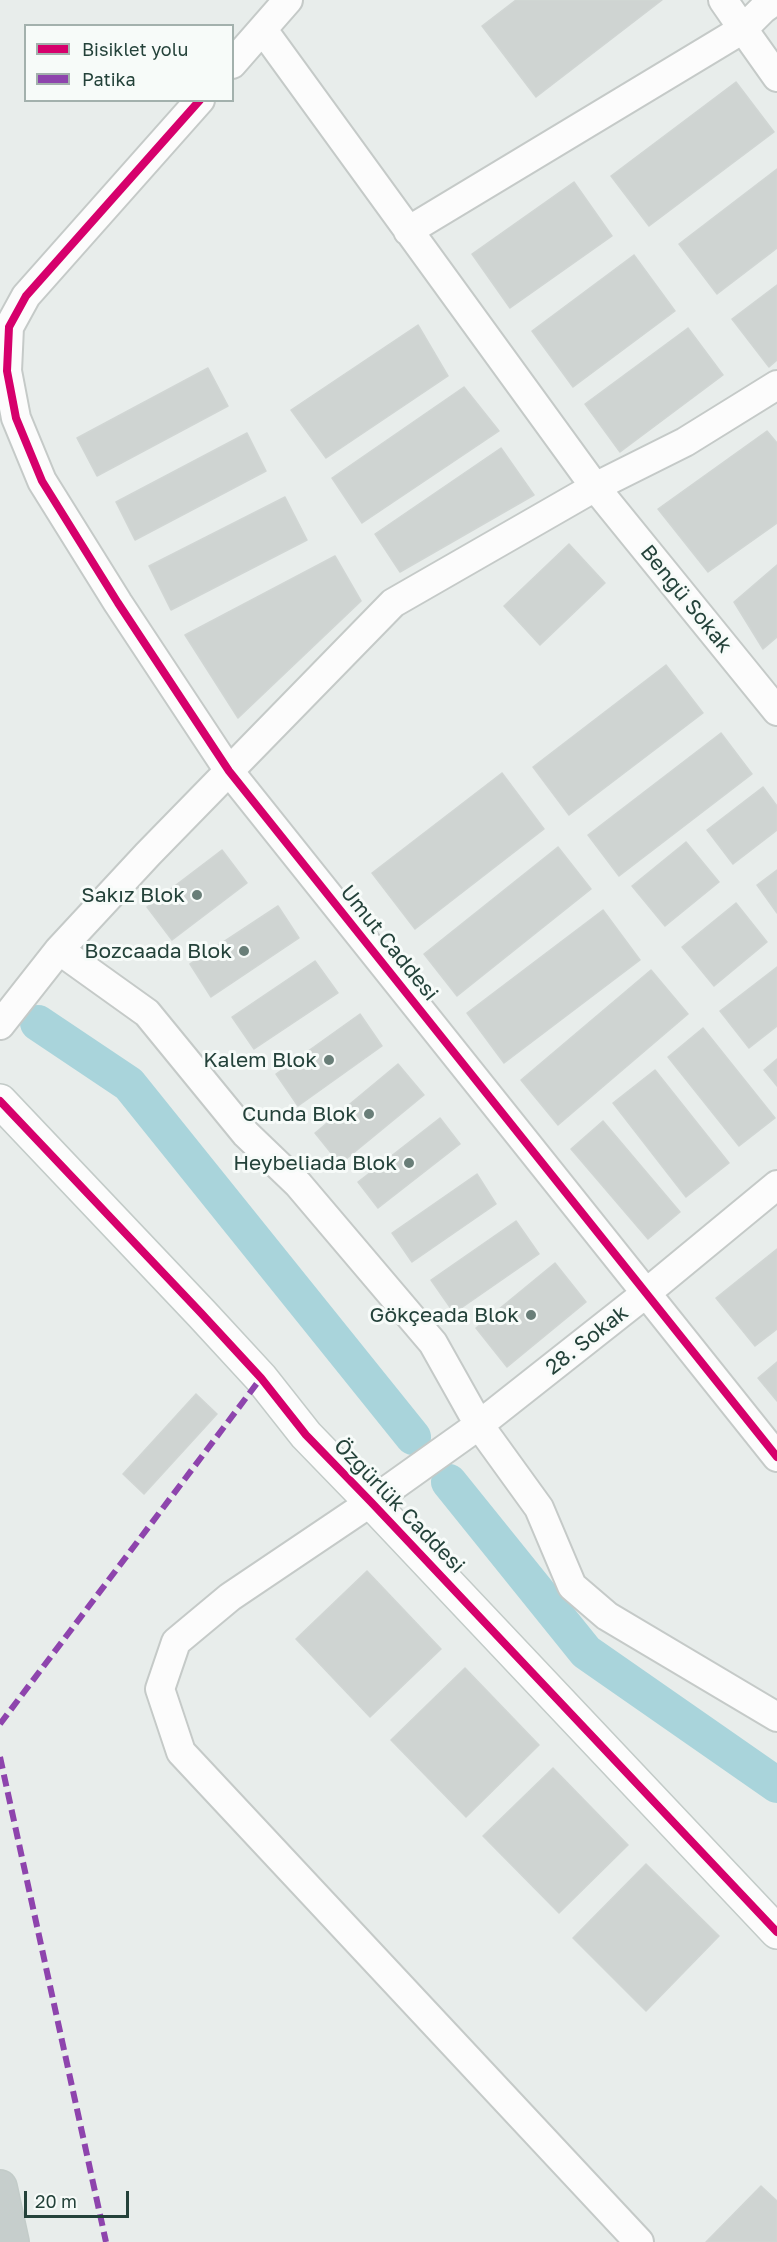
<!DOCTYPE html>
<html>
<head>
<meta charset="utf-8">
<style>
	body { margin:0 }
	#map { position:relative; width:777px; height:2242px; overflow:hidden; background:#e8edeb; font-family:"Golos Text",sans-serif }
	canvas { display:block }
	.legend { position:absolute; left:24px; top:24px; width:210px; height:78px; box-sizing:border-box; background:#f7fbf9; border:2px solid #a3b1ad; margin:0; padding:8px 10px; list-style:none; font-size:18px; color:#24423a }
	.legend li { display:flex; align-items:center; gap:12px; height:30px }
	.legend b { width:30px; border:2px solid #a3b1ad }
	.scale { position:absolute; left:24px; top:2191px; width:105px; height:27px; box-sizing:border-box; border:3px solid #24423a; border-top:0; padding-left:8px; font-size:18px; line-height:21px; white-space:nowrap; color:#24423a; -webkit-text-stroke:4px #f7fbf9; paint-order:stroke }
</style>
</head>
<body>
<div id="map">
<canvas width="777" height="2242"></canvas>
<ul class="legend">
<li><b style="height:8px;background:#d6006c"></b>Bisiklet yolu</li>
<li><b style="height:8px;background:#8e44ad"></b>Patika</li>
</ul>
<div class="scale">20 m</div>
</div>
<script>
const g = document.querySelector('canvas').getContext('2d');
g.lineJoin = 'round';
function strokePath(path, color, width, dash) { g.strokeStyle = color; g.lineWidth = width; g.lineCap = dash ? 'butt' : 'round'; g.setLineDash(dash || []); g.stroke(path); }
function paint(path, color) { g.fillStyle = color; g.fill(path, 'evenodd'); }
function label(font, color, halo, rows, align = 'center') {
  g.font = font + ' "Golos Text",sans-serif'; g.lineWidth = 6; g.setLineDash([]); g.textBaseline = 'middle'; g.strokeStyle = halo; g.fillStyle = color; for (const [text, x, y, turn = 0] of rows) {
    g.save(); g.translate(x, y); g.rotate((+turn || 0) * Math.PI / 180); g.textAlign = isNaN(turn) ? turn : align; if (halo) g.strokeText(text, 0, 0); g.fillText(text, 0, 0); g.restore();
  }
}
strokePath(new Path2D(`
	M 38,1023 L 129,1084 L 413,1437
	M 449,1482 L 586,1652 L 777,1785`), '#a9d4db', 36);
const building = new Path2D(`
	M 516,0 L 662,0 L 536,97 L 482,26 Z
	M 736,82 L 774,132 L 649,226 L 611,176 Z
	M 777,169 L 777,248 L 717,294 L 679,244 Z
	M 574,182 L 612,236 L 510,308 L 472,254 Z
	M 634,255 L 675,311 L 573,387 L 532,331 Z
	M 777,285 L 777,360 L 769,367 L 732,319 Z
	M 418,325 L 448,376 L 326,458 L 291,410 Z
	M 688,328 L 723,375 L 620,452 L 585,404 Z
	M 208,368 L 228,406 L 97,476 L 77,438 Z
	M 464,387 L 499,431 L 362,523 L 332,478 Z
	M 767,431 L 777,443 L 777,523 L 708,572 L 658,509 Z
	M 247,433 L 266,471 L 135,540 L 116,502 Z
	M 501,448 L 534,495 L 400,572 L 375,534 Z
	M 285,497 L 307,540 L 171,610 L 149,566 Z
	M 569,544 L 605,583 L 540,645 L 504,606 Z
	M 335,556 L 361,601 L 238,718 L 185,635 Z
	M 777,565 L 777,637 L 763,649 L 734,602 Z
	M 666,665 L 703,713 L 569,815 L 533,767 Z
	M 721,733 L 752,774 L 619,876 L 588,835 Z
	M 502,773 L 544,829 L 415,929 L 372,873 Z
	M 763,787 L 777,806 L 777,830 L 733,864 L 707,830 Z
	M 686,842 L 719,882 L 665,926 L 632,886 Z
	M 558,847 L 591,889 L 457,996 L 424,954 Z
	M 222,850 L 247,883 L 172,940 L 147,907 Z
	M 777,870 L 777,913 L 757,885 Z
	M 736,903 L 767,942 L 714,986 L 682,947 Z
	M 278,906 L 299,938 L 211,997 L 190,964 Z
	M 603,910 L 640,960 L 504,1063 L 467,1013 Z
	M 315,961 L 338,993 L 254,1049 L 232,1017 Z
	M 777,967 L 777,1026 L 749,1048 L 720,1011 Z
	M 651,970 L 688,1014 L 558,1125 L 521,1080 Z
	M 360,1014 L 382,1046 L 298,1106 L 276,1074 Z
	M 703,1028 L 775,1118 L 739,1146 L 668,1057 Z
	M 777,1059 L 777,1086 L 764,1070 Z
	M 398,1064 L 424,1095 L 340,1164 L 315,1133 Z
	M 655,1070 L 729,1163 L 686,1197 L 613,1103 Z
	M 440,1118 L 460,1144 L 378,1208 L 358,1182 Z
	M 603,1121 L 680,1212 L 648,1239 L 571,1149 Z
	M 477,1174 L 496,1204 L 412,1262 L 392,1233 Z
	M 516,1221 L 539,1254 L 454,1313 L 431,1280 Z
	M 777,1249 L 777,1329 L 755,1346 L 716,1298 Z
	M 555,1263 L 586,1302 L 507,1367 L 476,1328 Z
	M 777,1362 L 777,1401 L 758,1378 Z
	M 196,1394 L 217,1414 L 144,1494 L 123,1474 Z
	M 367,1571 L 441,1649 L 370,1717 L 296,1639 Z
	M 465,1668 L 539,1745 L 466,1817 L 391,1740 Z
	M 553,1768 L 628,1845 L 559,1913 L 483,1836 Z
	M 646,1864 L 719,1936 L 646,2011 L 573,1938 Z
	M 761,2186 L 777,2201 L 777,2242 L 706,2242 Z`);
paint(building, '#cfd4d2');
strokePath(building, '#d1d6d4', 1.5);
const minor = new Path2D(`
	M 723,0 L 743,29 L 763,9 L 776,0
	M 263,30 L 595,487 L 777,711
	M 232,64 L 288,0
	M 200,100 L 26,296 L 9,327 L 7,371 L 16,418 L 42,481 L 118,603 L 229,771 L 777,1457
	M 408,231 L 743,29 L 777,77
	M 59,950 L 147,1013 L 246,1134 L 298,1184 L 433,1343 L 479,1425 L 539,1508 L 572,1586 L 607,1616 L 777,1717
	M 0,1025 L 59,950 L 148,854 L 393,603 L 595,487 L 685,442 L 777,385
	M 639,2242 L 181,1752 L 160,1689 L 176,1642 L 230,1597 L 371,1502 L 479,1425 L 645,1294 L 777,1185`);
const secondary = new Path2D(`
	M 0,1101 L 201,1313 L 261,1378 L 306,1435 L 371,1502 L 777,1932`);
const trunk = new Path2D(`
	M 0,2187 L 12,2242`);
strokePath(minor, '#c5cac8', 32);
strokePath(secondary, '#c3cbc8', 36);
strokePath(trunk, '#c3ccc9', 36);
strokePath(minor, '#fcfcfc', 28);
strokePath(secondary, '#fcfcfc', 33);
strokePath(trunk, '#c6cecc', 33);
strokePath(new Path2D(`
	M 0,1724 L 261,1378
	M 0,1757 L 106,2242`), '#8e44ad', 6, [12, 6]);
strokePath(new Path2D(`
	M 200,100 L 26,296 L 9,327 L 7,371 L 16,418 L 42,481 L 118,603 L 229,771 L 777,1457
	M 0,1101 L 201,1313 L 261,1378 L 306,1435 L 371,1502 L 777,1932`), '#d6006c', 8);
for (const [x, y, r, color] of [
	[197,895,6,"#697e78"],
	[244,951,6,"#697e78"],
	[329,1060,6,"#697e78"],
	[369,1114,6,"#697e78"],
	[409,1163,6,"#697e78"],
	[531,1315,6,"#697e78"]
]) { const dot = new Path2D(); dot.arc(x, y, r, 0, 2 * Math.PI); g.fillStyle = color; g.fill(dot); strokePath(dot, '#f7fbf9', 2); }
label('21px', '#24423a', '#f7fbf9', [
	["Bengü Sokak",686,599,51],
	["Umut Caddesi",389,943,51],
	["28. Sokak",587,1340,-38],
	["Özgürlük Caddesi",399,1506,46]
]);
label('21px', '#24423a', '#f7fbf9', [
	["Sakız Blok",185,895],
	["Bozcaada Blok",232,951],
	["Kalem Blok",317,1060],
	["Cunda Blok",357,1114],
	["Heybeliada Blok",397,1163],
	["Gökçeada Blok",519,1315]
], 'right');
</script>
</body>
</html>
